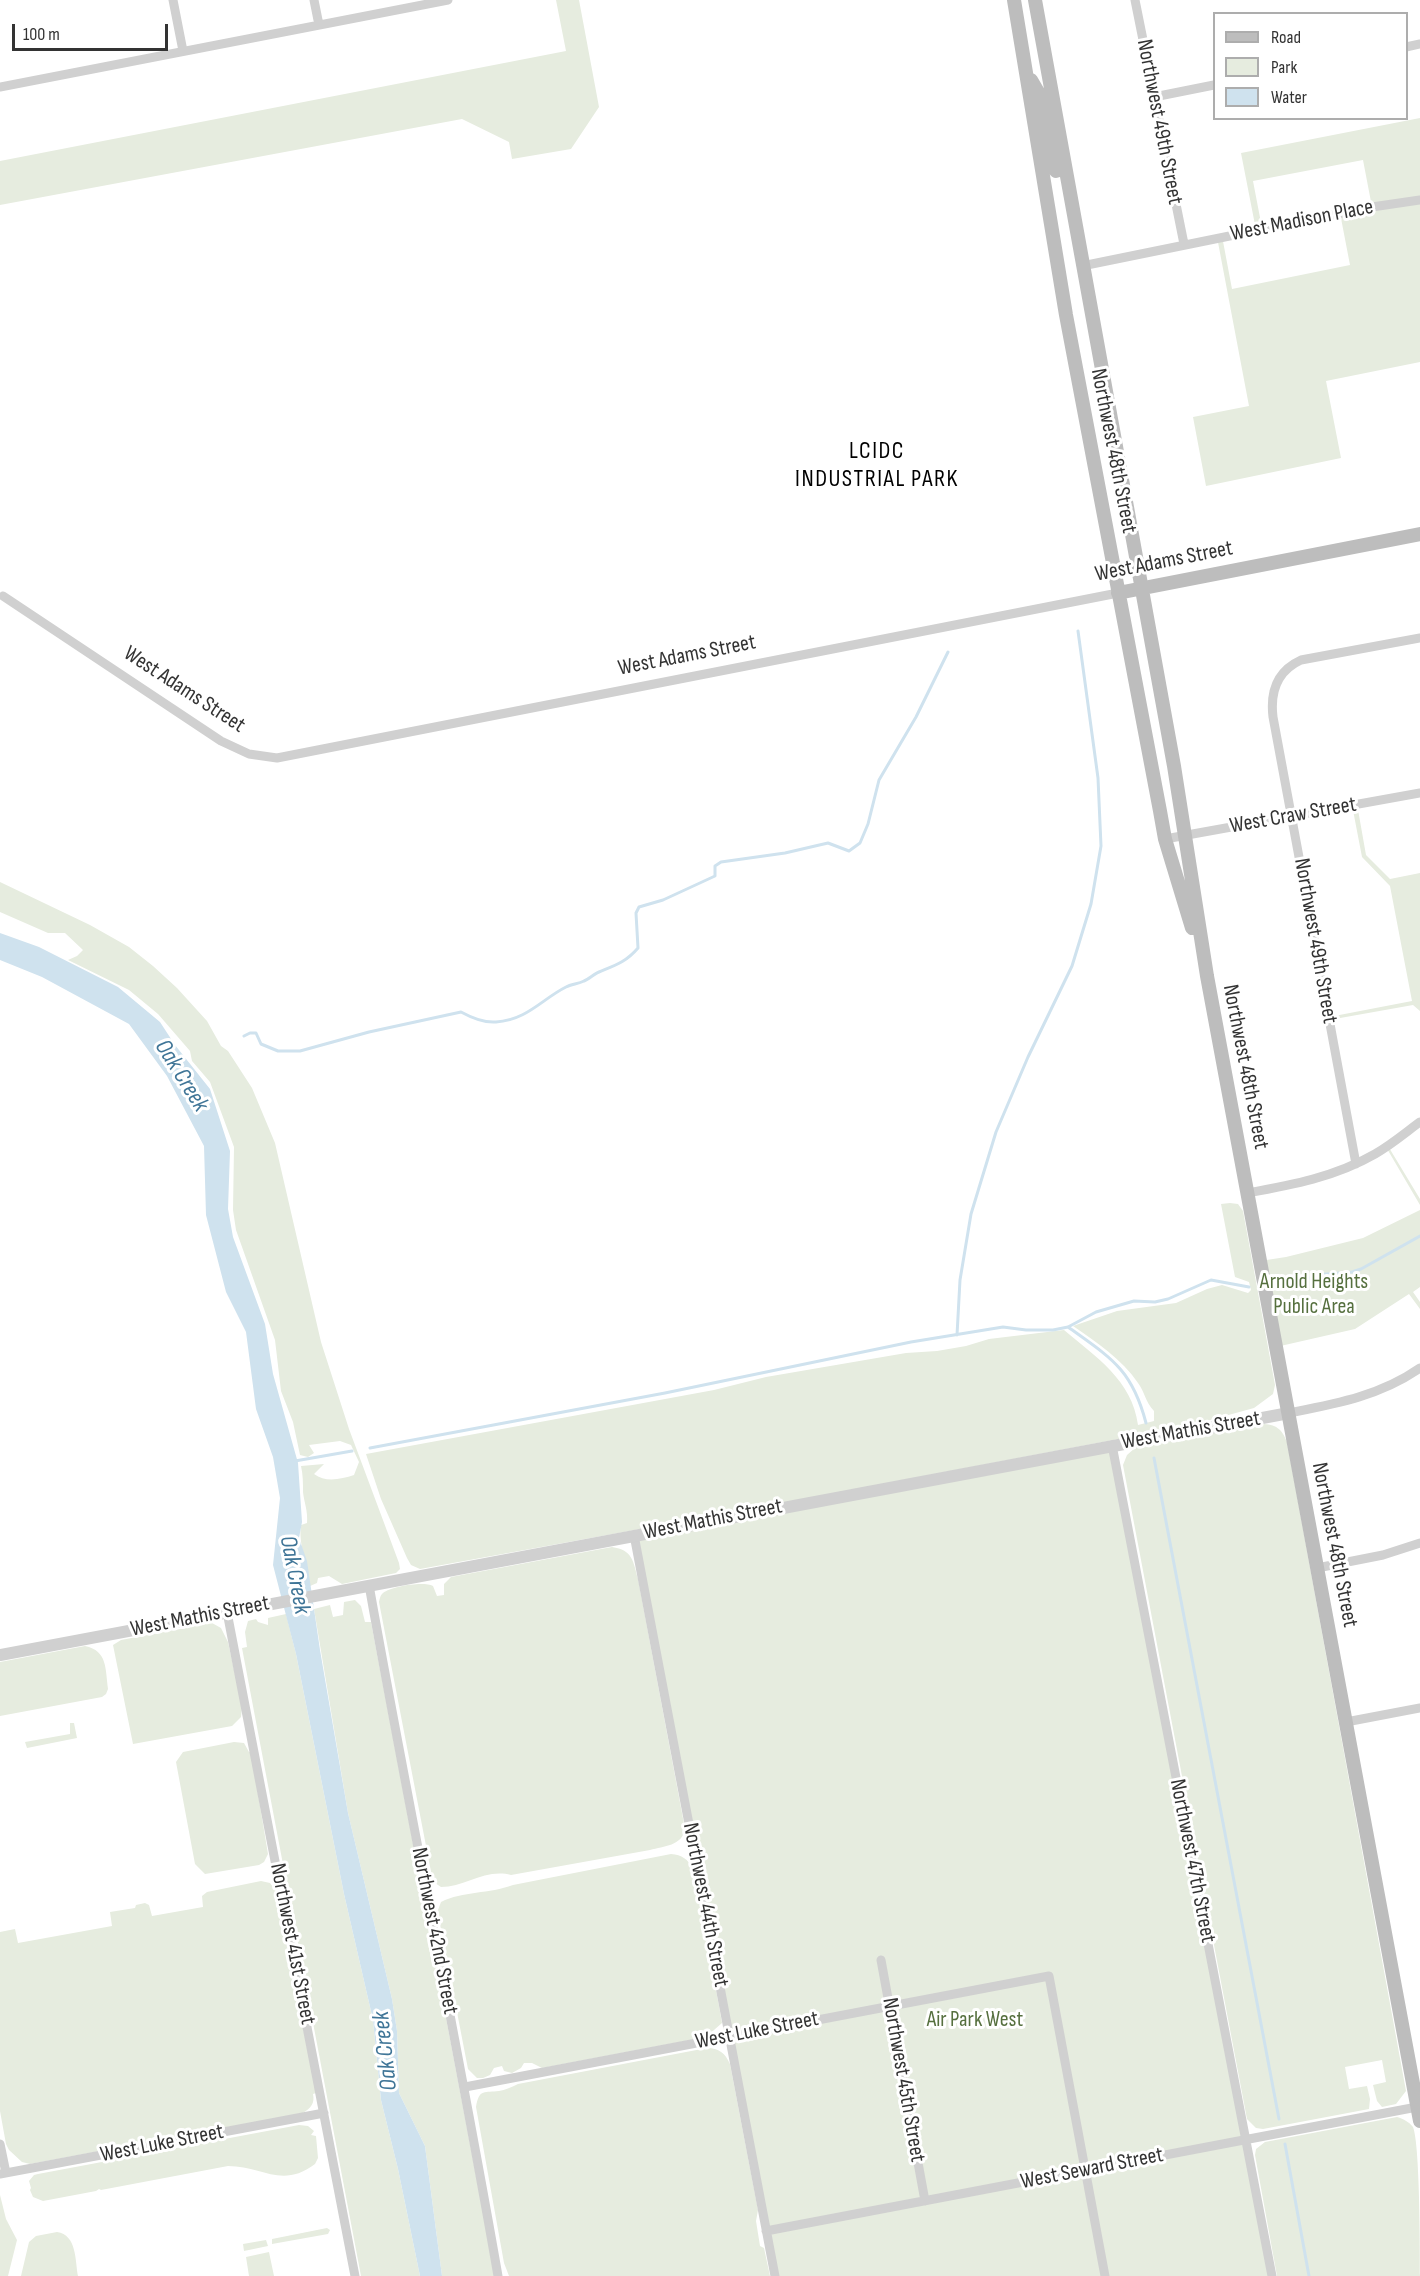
<!DOCTYPE html>
<html>
<head>
<meta charset="utf-8">
<style>
	body { margin:0 }
	#map { position:relative; width:1420px; height:2276px; overflow:hidden; background:#fff; font-family:"Sofia Sans Condensed",sans-serif }
	canvas { display:block }
	.legend { position:absolute; left:1213px; top:12px; width:195px; height:108px; box-sizing:border-box; background:#fff; border:2px solid #adadad; margin:0; padding:8px 10px; list-style:none; font-size:18px; color:#333 }
	.legend li { display:flex; align-items:center; gap:12px; height:30px }
	.legend b { width:30px; border:2px solid #adadad }
	.scale { position:absolute; left:12px; top:24px; width:156px; height:27px; box-sizing:border-box; border:3px solid #333; border-top:0; padding-left:8px; font-size:18px; line-height:21px; white-space:nowrap; color:#333; -webkit-text-stroke:4px #fff; paint-order:stroke }
</style>
</head>
<body>
<div id="map">
<canvas width="1420" height="2276"></canvas>
<ul class="legend">
<li><b style="height:8px;background:#bdbdbd"></b>Road</li>
<li><b style="height:16px;background:#e6ecdf"></b>Park</li>
<li><b style="height:16px;background:#cfe2ee"></b>Water</li>
</ul>
<div class="scale">100 m</div>
</div>
<script>
const g = document.querySelector('canvas').getContext('2d');
g.lineJoin = 'round';
function paint(path, color) { g.fillStyle = color; g.fill(path, 'evenodd'); }
function strokePath(path, color, width, dash) { g.strokeStyle = color; g.lineWidth = width; g.lineCap = dash ? 'butt' : 'round'; g.setLineDash(dash || []); g.stroke(path); }
function label(font, color, halo, rows, align = 'center') {
  g.font = font + ' "Sofia Sans Condensed",sans-serif'; g.lineWidth = 6; g.setLineDash([]); g.textBaseline = 'middle'; g.strokeStyle = halo; g.fillStyle = color; for (const [text, x, y, turn = 0] of rows) {
    g.save(); g.translate(x, y); g.rotate((+turn || 0) * Math.PI / 180); g.textAlign = isNaN(turn) ? turn : align; if (halo) g.strokeText(text, 0, 0); g.fillText(text, 0, 0); g.restore();
  }
}
paint(new Path2D(`
	M 556,0 L 579,0 L 599,107 L 571,149 L 512,159 L 509,142 L 462,119 L 0,205 L 0,161 L 566,51 Z
	M 1420,118 L 1420,362 L 1326,381 L 1341,458 L 1206,486 L 1193,417 L 1249,406 L 1217,237 L 1222,236 L 1232,289 L 1350,265 L 1340,213 L 1372,207 L 1363,160 L 1253,181 L 1262,228 L 1256,230 L 1241,153 Z
	M 1357,804 L 1366,855 L 1390,879 L 1420,873 L 1420,1011 L 1413,1005 L 1329,1020 L 1329,1017 L 1412,1001 L 1390,886 L 1362,857 L 1352,805 Z
	M 0,882 L 90,925 L 129,947 L 153,966 L 177,988 L 207,1021 L 221,1046 L 228,1051 L 252,1088 L 275,1143 L 321,1342 L 349,1429 L 399,1563 L 400,1569 L 396,1573 L 342,1584 L 329,1576 L 318,1578 L 317,1583 L 310,1586 C 308,1567 298,1544 301,1525 L 307,1523 C 308,1511 304,1502 303,1492 C 303,1483 303,1475 301,1466 L 324,1464 L 314,1474 C 326,1483 341,1479 354,1475 L 359,1462 L 351,1445 L 340,1441 L 309,1445 L 314,1453 L 308,1457 L 300,1455 L 293,1422 L 281,1391 L 275,1340 L 236,1230 L 233,1210 L 234,1147 L 210,1082 L 192,1061 L 190,1051 L 158,1014 L 129,990 L 68,960 L 77,956 L 83,950 L 65,933 L 48,933 L 0,912 Z
	M 1388,1146 L 1420,1199 L 1420,1205 L 1386,1147 Z
	M 1230,1203 L 1238,1204 L 1243,1211 L 1275,1385 L 1273,1394 L 1254,1408 L 1192,1425 L 745,1510 L 420,1569 L 411,1565 L 407,1558 L 381,1499 L 366,1454 L 714,1390 L 766,1377 L 906,1353 L 937,1351 L 966,1346 L 989,1339 L 1064,1330 C 1096,1357 1132,1380 1138,1425 L 1154,1421 L 1154,1411 C 1145,1402 1145,1392 1138,1383 C 1122,1359 1096,1342 1073,1326 L 1117,1311 L 1176,1303 L 1207,1289 L 1222,1285 L 1248,1293 L 1251,1290 L 1249,1282 L 1235,1277 L 1221,1204 Z
	M 1420,1210 L 1420,1287 L 1413,1292 L 1420,1302 L 1420,1309 L 1409,1294 L 1355,1329 L 1276,1347 L 1260,1261 L 1286,1257 L 1363,1238 Z
	M 1261,1424 C 1276,1424 1282,1429 1287,1442 L 1406,2091 L 1396,2104 L 1382,2107 L 1377,2101 L 1373,2085 L 1386,2082 L 1382,2060 L 1345,2067 L 1349,2089 L 1367,2086 L 1370,2099 L 1369,2109 L 1263,2129 L 1256,2128 L 1247,2119 L 1123,1465 L 1127,1455 L 1135,1448 Z
	M 1112,1445 L 1272,2276 L 775,2276 L 634,1535 Z
	M 612,1547 C 633,1550 633,1561 638,1579 L 685,1829 C 682,1846 664,1846 650,1850 L 511,1875 C 486,1868 465,1887 441,1887 L 435,1883 L 432,1877 L 379,1602 C 380,1598 380,1596 383,1593 C 392,1586 424,1581 433,1586 L 437,1596 L 444,1595 L 444,1584 L 451,1577 Z
	M 355,1600 L 361,1606 L 365,1622 L 371,1622 L 495,2276 L 442,2276 L 425,2146 L 399,2093 L 397,2031 L 392,1999 L 348,1813 L 314,1609 L 330,1605 L 333,1617 L 343,1615 L 344,1602 Z
	M 286,1614 L 296,1654 L 344,1894 L 373,2020 L 381,2100 L 398,2169 L 420,2276 L 361,2276 L 242,1648 L 247,1647 L 245,1632 L 248,1621 L 256,1619 L 258,1622 L 268,1625 L 268,1618 Z
	M 212,1623 L 221,1628 L 228,1642 L 242,1707 L 241,1717 L 232,1726 L 133,1744 L 113,1645 L 121,1640 Z
	M 85,1646 C 108,1651 105,1669 108,1689 L 106,1694 L 102,1697 L 0,1716 L 0,1662 Z
	M 70,1723 L 74,1723 L 77,1738 L 27,1748 L 25,1742 L 70,1734 Z
	M 234,1742 L 244,1743 L 249,1752 L 251,1752 L 268,1854 L 264,1862 L 259,1865 L 205,1874 L 195,1864 L 176,1762 L 183,1752 Z
	M 671,1854 C 682,1855 688,1859 693,1869 L 719,2006 L 722,2023 L 706,2037 L 542,2068 L 532,2063 L 524,2063 L 521,2068 L 512,2073 L 504,2071 L 502,2066 L 494,2068 L 490,2075 L 483,2078 L 477,2078 L 468,2069 L 439,1919 L 438,1910 L 441,1902 C 463,1891 489,1894 513,1885 Z
	M 261,1881 L 270,1883 L 276,1891 L 316,2093 L 313,2094 C 315,2103 311,2108 303,2113 L 30,2164 L 22,2162 L 9,2150 L 6,2144 L 0,2111 L 0,1932 L 15,1929 L 18,1943 L 112,1926 L 110,1912 L 135,1908 L 136,1905 L 145,1903 L 149,1905 L 152,1916 L 203,1907 L 202,1896 L 207,1892 Z
	M 707,2048 C 719,2048 725,2053 730,2064 L 758,2210 L 756,2221 L 760,2246 L 764,2248 L 770,2276 L 509,2276 L 504,2263 L 476,2107 C 479,2088 485,2093 499,2091 C 505,2090 512,2087 518,2084 Z
	M 1397,2117 C 1404,2119 1409,2122 1413,2127 C 1420,2145 1420,2249 1420,2276 L 1277,2276 L 1255,2155 L 1256,2149 L 1265,2142 Z
	M 299,2125 L 308,2126 L 314,2131 L 311,2135 L 316,2136 L 318,2158 L 315,2164 C 282,2189 262,2166 228,2166 L 101,2190 L 99,2189 L 96,2191 L 43,2201 L 33,2197 L 30,2190 L 31,2188 L 29,2181 L 34,2175 L 38,2174 Z
	M 0,2195 L 6,2219 L 17,2240 L 8,2276 L 0,2276 Z
	M 327,2228 L 330,2230 L 328,2234 L 272,2244 L 272,2239 Z
	M 57,2232 C 77,2235 75,2260 78,2276 L 21,2276 L 29,2242 L 36,2236 Z
	M 266,2240 L 268,2246 L 244,2251 L 243,2244 Z
	M 269,2252 L 274,2276 L 249,2276 L 246,2257 Z`), '#e6ecdf');
paint(new Path2D(`
	M 0,933 L 39,947 L 118,987 L 160,1022 L 175,1045 L 210,1089 L 230,1151 L 228,1209 L 233,1237 L 265,1324 L 273,1374 L 298,1463 L 302,1522 L 299,1538 L 307,1561 L 320,1650 L 348,1813 L 392,1999 L 397,2031 L 399,2093 L 425,2146 L 442,2276 L 420,2276 L 398,2169 L 381,2100 L 373,2020 L 344,1894 L 296,1654 L 273,1565 L 280,1498 L 273,1457 L 256,1409 L 246,1332 L 226,1292 L 206,1215 L 204,1146 L 167,1076 L 129,1024 L 42,977 L 0,960 Z`), '#cfe2ee');
strokePath(new Path2D(`
	M 244,1036 L 250,1033 L 256,1033 L 261,1044 L 278,1051 L 300,1051 L 369,1032 L 461,1012 C 472,1018 484,1023 496,1022 C 527,1020 542,999 566,987 C 571,984 578,984 584,981 C 589,979 594,974 599,972 C 616,965 626,962 638,948 L 636,913 L 639,907 L 663,900 L 715,876 L 715,866 L 721,862 L 785,853 L 828,843 L 849,851 L 860,843 L 868,824 L 879,780 L 916,717 L 948,652
	M 1286,1283 L 1306,1280 L 1314,1275 L 1352,1272 L 1361,1269 L 1420,1236
	M 1068,1327 C 1111,1358 1132,1369 1146,1423
	M 957,1335 L 960,1280 L 971,1214 L 996,1132 L 1028,1057 L 1072,966 L 1091,904 L 1101,846 L 1098,778 L 1078,631
	M 370,1448 L 665,1393 L 911,1342 L 1003,1327 L 1026,1330 L 1053,1330 L 1068,1327 L 1096,1312 L 1134,1301 L 1155,1302 L 1168,1299 L 1211,1280 L 1249,1287
	M 1154,1458 L 1279,2119
	M 295,1461 L 352,1451
	M 1285,2144 L 1309,2276`), '#cfe2ee', 3);
strokePath(new Path2D(`
	M 173,0 L 183,51
	M 314,0 L 319,25
	M 1135,0 L 1184,244
	M 1406,47 L 1420,44
	M 0,87 L 448,0
	M 1154,97 L 1214,85
	M 1082,266 L 1372,207 L 1420,200
	M 3,596 L 221,741 L 249,754 L 277,758 L 1118,593
	M 1165,839 L 1420,793
	M 1356,1164 L 1273,717 C 1270,692 1277,671 1301,660 L 1420,638
	M 1247,1193 C 1292,1185 1335,1177 1375,1154 C 1391,1145 1405,1133 1420,1122
	M 1289,1413 C 1335,1404 1380,1396 1420,1368
	M 1112,1445 L 1272,2276
	M 634,1535 L 775,2276
	M 1317,1568 L 1383,1555 L 1420,1543
	M 369,1585 C 410,1816 458,2045 498,2276
	M 227,1612 L 355,2276
	M 1346,1722 L 1420,1708
	M 881,1960 L 925,2201
	M 465,2087 L 1049,1976 L 1105,2276
	M 0,2144 L 6,2173
	M 0,2174 L 324,2113
	M 766,2231 L 1417,2107`), '#d0d0d0', 9);
strokePath(new Path2D(`
	M 0,1655 L 1289,1413`), '#d0d0d0', 12);
strokePath(new Path2D(`
	M 1014,0 L 1066,315 L 1160,811 L 1165,839 L 1192,928
	M 1035,0 L 1174,766 L 1207,976 L 1420,2121
	M 1031,80 L 1042,99 L 1056,171
	M 1118,593 L 1420,534`), '#bdbdbd', 14);
label('22px', '#333', '#fff', [
	["Northwest 49th Street",1159,122,79],
	["West Madison Place",1302,221,-11],
	["Northwest 48th Street",1113,451,79],
	["West Adams Street",1164,562,-11],
	["West Adams Street",687,656,-11],
	["West Adams Street",184,690,33],
	["West Craw Street",1293,816,-10],
	["Northwest 49th Street",1315,941,80],
	["Northwest 48th Street",1245,1067,79],
	["West Mathis Street",1191,1431,-10],
	["West Mathis Street",713,1520,-11],
	["Northwest 48th Street",1334,1545,79],
	["West Mathis Street",200,1617,-11],
	["Northwest 47th Street",1192,1861,79],
	["Northwest 44th Street",705,1905,79],
	["Northwest 42nd Street",434,1931,79],
	["Northwest 41st Street",292,1944,79],
	["West Luke Street",757,2031,-11],
	["Northwest 45th Street",903,2080,80],
	["West Luke Street",162,2144,-11],
	["West Seward Street",1092,2169,-11]
]);
label('22px', '#56703f', '#fff', [
	["Arnold Heights",1314,1282],
	["Public Area",1314,1307],
	["Air Park West",975,2020]
]);
g.letterSpacing = '1.5px';
label('24px', '#000', '#fff', [
	["LCIDC",877,452],
	["INDUSTRIAL PARK",877,480]
]);
g.letterSpacing = '0px';
label('italic 24px', '#3f7597', '#fff', [
	["Oak Creek",181,1076,58],
	["Oak Creek",294,1575,79],
	["Oak Creek",386,2051,-96]
]);
</script>
</body>
</html>
